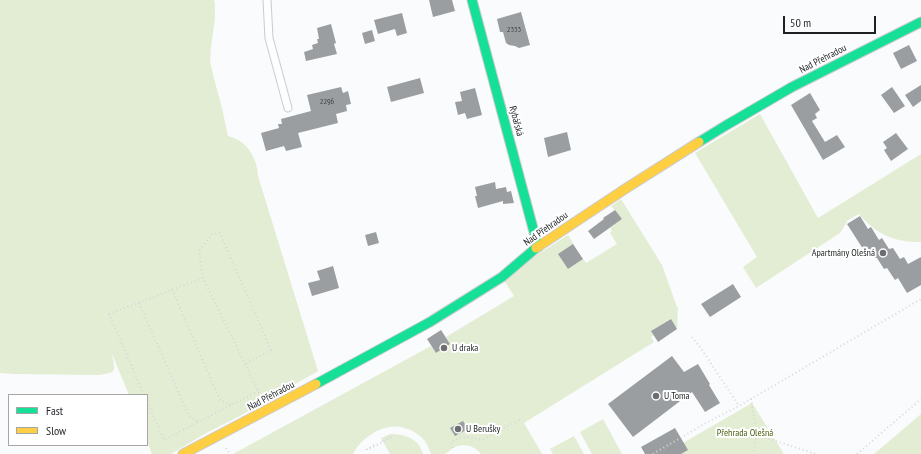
<!DOCTYPE html>
<html>
<head>
<meta charset="utf-8">
<style>
	body { margin:0 }
	#map { position:relative; width:921px; height:454px; overflow:hidden; background:#f9fbfd; font-family:"PT Sans Narrow",sans-serif }
	canvas { display:block }
	.legend { position:absolute; left:8px; top:394px; width:140px; height:52px; box-sizing:border-box; background:#fff; border:1px solid #a5a6a7; margin:0; padding:5px 7px; list-style:none; font-size:12px; color:#1e2124 }
	.legend li { display:flex; align-items:center; gap:8px; height:20px }
	.legend b { width:20px; border:1px solid #a5a6a7 }
	.scale { position:absolute; left:783px; top:16px; width:93px; height:18px; box-sizing:border-box; border:2px solid #1e2124; border-top:0; padding-left:5px; font-size:12px; line-height:14px; white-space:nowrap; color:#1e2124; -webkit-text-stroke:3px #fff; paint-order:stroke }
</style>
</head>
<body>
<div id="map">
<canvas width="921" height="454"></canvas>
<ul class="legend">
<li><b style="height:5px;background:#16e098"></b>Fast</li>
<li><b style="height:5px;background:#ffcf43"></b>Slow</li>
</ul>
<div class="scale">50 m</div>
</div>
<script>
const g = document.querySelector('canvas').getContext('2d');
g.lineJoin = 'round';
function paint(path, color) { g.fillStyle = color; g.fill(path, 'evenodd'); }
function strokePath(path, color, width, dash) { g.strokeStyle = color; g.lineWidth = width; g.lineCap = dash ? 'butt' : 'round'; g.setLineDash(dash || []); g.stroke(path); }
function label(font, color, halo, rows, align = 'center') {
  g.font = font + ' "PT Sans Narrow",sans-serif'; g.lineWidth = 4; g.setLineDash([]); g.textBaseline = 'middle'; g.strokeStyle = halo; g.fillStyle = color; for (const [text, x, y, turn = 0] of rows) {
    g.save(); g.translate(x, y); g.rotate((+turn || 0) * Math.PI / 180); g.textAlign = isNaN(turn) ? turn : align; if (halo) g.strokeText(text, 0, 0); g.fillText(text, 0, 0); g.restore();
  }
}
paint(new Path2D(`
	M 0,0 L 214,0 L 215,4 L 215,18 L 211,47 L 210,62 L 216,86 L 222,108 L 228,136 C 231,137 235,138 238,140 C 250,146 258,163 258,176 L 318,371 L 238,417 L 208,432 L 171,454 L 152,454 L 147,441 L 147,395 L 129,395 L 112,354 C 115,372 118,372 98,375 L 14,374 L 0,373 Z
	M 760,114 L 818,218 L 921,154 L 921,242 C 903,243 884,238 870,225 C 866,222 862,218 859,214 L 848,220 L 840,233 L 756,288 L 743,267 L 757,257 L 695,153 Z
	M 621,199 L 662,265 L 677,307 L 678,307 L 677,329 L 670,319 L 652,331 L 654,335 L 651,337 L 654,342 L 524,423 L 542,454 L 481,454 C 475,446 465,443 455,447 C 451,449 448,453 444,454 C 440,454 435,454 431,454 C 429,449 427,443 424,440 C 416,431 402,425 390,427 C 379,428 365,437 358,446 C 356,448 355,451 353,454 L 233,454 L 431,346 L 436,353 L 450,344 L 446,337 L 514,296 L 502,277 L 568,235 L 574,245 L 568,269 L 583,259 L 578,252 L 586,263 L 617,244 L 610,233 L 612,231 L 610,228 L 622,219 L 611,206 Z
	M 752,403 L 784,454 L 664,454 Z
	M 921,414 L 921,454 L 874,454 Z
	M 603,419 L 622,454 L 592,454 L 580,432 Z
	M 390,434 C 400,434 412,436 419,445 C 420,447 422,451 423,454 L 390,454 L 381,438 Z
	M 574,436 L 584,454 L 553,454 L 550,449 Z`), '#e3edd4');
paint(new Path2D(`
	M 429,0 L 452,0 L 455,11 L 433,17 Z
	M 521,12 L 530,45 L 519,48 L 515,46 L 509,45 L 506,43 L 503,32 L 500,32 L 497,19 Z
	M 402,13 L 407,33 L 397,36 L 395,29 L 378,34 L 374,20 Z
	M 331,24 L 336,43 L 334,44 L 337,54 L 306,61 L 304,52 L 313,49 L 312,45 L 318,43 L 317,39 L 319,39 L 317,28 Z
	M 372,30 L 375,41 L 365,44 L 362,33 Z
	M 909,45 L 917,61 L 901,69 L 893,53 Z
	M 420,78 L 424,93 L 391,102 L 387,87 Z
	M 921,85 L 921,101 L 913,107 L 905,95 Z
	M 341,87 L 343,93 L 348,91 L 351,104 L 346,105 L 347,111 L 336,114 L 338,123 L 298,133 L 302,147 L 286,151 L 284,146 L 266,151 L 261,133 L 279,128 L 278,124 L 282,124 L 281,119 L 311,111 L 307,95 Z
	M 892,87 L 905,106 L 894,113 L 881,95 Z
	M 475,88 L 482,115 L 467,119 L 465,113 L 458,115 L 455,102 L 462,101 L 460,92 Z
	M 810,93 L 820,110 L 815,114 L 817,118 L 812,121 L 825,142 L 837,135 L 845,147 L 823,160 L 791,105 Z
	M 567,132 L 571,150 L 548,157 L 544,138 Z
	M 896,133 L 908,149 L 891,161 L 884,150 L 887,148 L 883,142 Z
	M 495,182 L 496,189 L 506,187 L 507,192 L 511,191 L 514,203 L 503,204 L 503,201 L 478,208 L 475,196 L 477,196 L 475,187 Z
	M 615,210 L 622,219 L 594,239 L 588,231 L 604,219 L 603,218 Z
	M 860,216 L 868,229 L 871,227 L 879,240 L 882,238 L 889,249 L 893,248 L 900,259 L 904,257 L 908,264 L 921,257 L 921,285 L 907,293 L 898,278 L 895,280 L 887,268 L 884,269 L 877,258 L 874,258 L 867,247 L 863,249 L 847,224 Z
	M 376,232 L 379,243 L 368,246 L 365,235 Z
	M 573,244 L 583,259 L 568,269 L 558,254 Z
	M 333,266 L 339,288 L 312,296 L 308,283 L 320,280 L 317,271 Z
	M 733,284 L 741,297 L 710,317 L 701,304 Z
	M 671,319 L 677,329 L 658,342 L 651,331 Z
	M 441,330 L 450,344 L 436,353 L 427,339 Z
	M 672,356 L 684,372 L 698,364 L 710,384 L 709,385 L 720,403 L 705,412 L 692,392 L 633,437 L 608,404 Z
	M 463,421 L 468,429 L 455,436 L 450,428 Z
	M 675,428 L 688,450 L 681,454 L 645,454 L 641,447 Z`), '#9b9ea0');
const lane = new Path2D(`
	M 267,0 L 269,38 L 288,108`);
const fast = new Path2D(`
	M 472,0 L 538,247
	M 699,142 L 725,126 L 792,87 L 921,22
	M 316,384 L 430,322 L 502,277 L 536,248`);
const slow = new Path2D(`
	M 536,248 L 625,189 L 699,142
	M 183,454 L 316,384`);
strokePath(lane, '#c9cbcd', 9);
strokePath(fast, '#c9cbcd', 11);
strokePath(slow, '#c9cbcd', 11);
strokePath(new Path2D(`
	M 203,278 L 199,251 L 212,234 L 220,233 L 271,350 L 245,364
	M 172,289 L 220,400 L 231,405
	M 139,303 L 189,416 L 198,422
	M 692,337 L 700,347 L 739,406
	M 144,395 L 109,314 L 203,278 L 260,395
	M 751,399 L 757,435 L 753,454
	M 147,401 L 164,440 L 258,391
	M 757,435 L 816,454
	M 374,445 L 367,449 L 367,450 L 392,437 L 391,436 L 382,441
	M 226,448 L 230,454
	M 453,448 L 451,442 C 463,435 468,436 482,440 L 521,419
	M 653,454 L 706,423 L 739,406 L 921,299
	M 857,454 L 921,399`), '#d6d7d8', 2, [1, 3]);
strokePath(lane, '#fefeff', 7);
strokePath(fast, '#16e098', 9);
strokePath(slow, '#ffcf43', 9);
for (const [x, y, r, color] of [
	[883,253,4,"#6b6d70"],
	[444,348,4,"#6b6d70"],
	[656,396,4,"#6b6d70"],
	[458,429,4,"#6b6d70"]
]) { const dot = new Path2D(); dot.arc(x, y, r, 0, 2 * Math.PI); g.fillStyle = color; g.fill(dot); strokePath(dot, '#fff', 1.5); }
label('8px', '#3d4043', null, [
	["2333",514,30],
	["2296",327,102]
]);
label('10px', '#1e2124', '#fff', [
	["Nad Přehradou",823,59,-27],
	["Rybářská",516,121,75],
	["Nad Přehradou",546,229,-35],
	["Nad Přehradou",271,396,-28]
]);
label('10px', '#1e2124', '#fff', [
	["Apartmány Olešná",875,253,"right"],
	["U draka",452,348],
	["U Toma",664,396],
	["U Berušky",466,429]
], 'left');
label('10px', '#4b6011', '#fff', [
	["Přehrada Olešná",745,433]
]);
</script>
</body>
</html>
